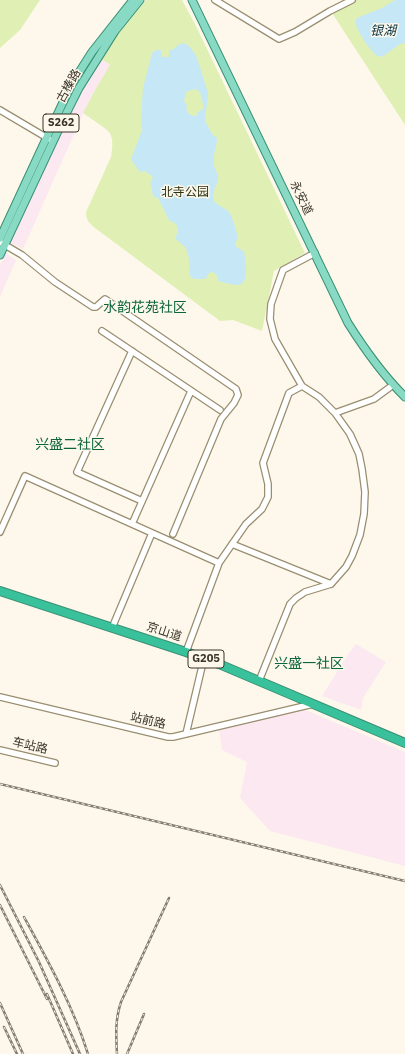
<!DOCTYPE html>
<html>
<head>
<meta charset="utf-8">
<style>
	body { margin:0 }
	canvas { display:block; background:#fdf8eb }
</style>
</head>
<body>
<canvas width="405" height="1054"></canvas>
<script>
const g = document.querySelector('canvas').getContext('2d');
g.lineJoin = 'round';
function paint(path, color) { g.fillStyle = color; g.fill(path, 'evenodd'); }
function strokePath(path, color, width, dash) { g.strokeStyle = color; g.lineWidth = width; g.lineCap = dash ? 'butt' : 'round'; g.setLineDash(dash || []); g.stroke(path); }
function label(font, color, halo, rows, align = 'center') {
  g.font = font + ' "IBM Plex Sans","Noto Sans SC",sans-serif'; g.lineWidth = 3; g.setLineDash([]); g.textBaseline = 'middle'; g.strokeStyle = halo; g.fillStyle = color; for (const [text, x, y, turn = 0] of rows) {
    g.save(); g.translate(x, y); g.rotate((+turn || 0) * Math.PI / 180); g.textAlign = isNaN(turn) ? turn : align; if (halo) g.strokeText(text, 0, 0); g.fillText(text, 0, 0); g.restore();
  }
}
paint(new Path2D(`
	M 100,58 L 111,65 L 95,90 L 86,107 L 23,249 L 10,243 L 68,115 L 84,84 Z
	M 5,253 L 16,260 L 0,297 L 0,265 Z
	M 356,644 L 386,662 L 363,698 L 361,710 L 322,696 L 349,653 Z
	M 303,709 L 405,752 L 405,866 L 270,831 L 240,798 L 247,762 L 222,750 L 219,729 Z`), '#fce8f1');
paint(new Path2D(`
	M 0,0 L 40,0 L 20,30 L 0,48 Z
	M 146,0 L 182,0 L 196,26 L 305,253 L 274,271 L 262,331 L 233,320 L 220,321 L 95,228 C 89,223 86,220 86,212 L 111,157 C 112,150 114,138 109,132 C 106,128 88,117 83,113 L 95,90 L 110,65 L 100,58 L 115,37 Z
	M 356,0 L 405,0 L 405,125 L 332,13 Z`), '#e0f0b5');
paint(new Path2D(`
	M 395,0 L 405,0 L 405,43 L 400,44 L 382,57 L 379,56 L 378,56 C 372,54 357,31 356,24 C 355,21 356,21 357,18 L 382,8 Z
	M 183,43 L 188,45 L 196,55 L 208,93 L 205,121 L 212,134 L 217,138 C 217,147 212,157 214,165 C 215,171 219,174 218,180 C 216,186 211,195 214,201 C 217,206 225,207 229,212 C 233,218 236,231 238,238 C 232,247 238,248 244,251 C 245,260 251,285 237,285 C 231,285 224,282 218,281 L 218,276 L 213,272 L 209,273 L 205,279 L 194,279 L 190,276 C 189,269 190,253 185,247 C 182,243 178,242 175,238 L 178,232 L 178,229 L 176,224 L 169,220 L 158,198 L 154,197 L 152,192 L 152,188 L 150,184 L 153,177 L 145,171 L 141,172 L 139,171 L 131,159 L 142,130 L 141,119 L 143,88 L 152,53 L 156,50 L 161,50 L 162,57 L 169,57 L 169,50 L 172,50 L 180,44 ZM 194,89 L 197,90 L 200,92 L 204,108 L 197,113 L 198,115 L 192,116 L 187,112 L 188,110 L 186,108 L 187,105 L 184,101 L 186,92 Z`), '#c5e7f6');
const minor = new Path2D(`
	M 215,0 L 279,39 L 295,32 L 330,11 L 352,0
	M 0,110 L 49,139
	M 0,242 L 22,255 L 55,282 L 93,307 L 96,307 L 105,299 L 236,389 L 238,395 L 234,403 L 221,419 L 173,534
	M 102,331 L 220,410
	M 132,351 L 77,472 L 142,501
	M 335,413 L 374,399 L 393,385
	M 132,524 L 191,391
	M 0,532 L 25,476 L 219,563
	M 232,544 L 331,584
	M 112,628 L 152,533
	M 186,652 L 219,563 L 246,524 L 262,509 L 268,497 L 268,484 L 263,463 L 289,393 L 302,386
	M 259,681 L 290,604 L 296,598 L 305,592 L 331,584 L 346,567 L 352,556 L 360,535 L 364,514 L 365,492 L 362,469 L 359,454 L 350,434 L 335,413 L 319,397 L 302,386 L 275,339 L 270,319 L 271,304 L 283,270 L 315,253
	M 0,697 L 168,737 L 173,737 L 313,704
	M 186,734 L 204,658
	M 0,750 L 55,763`);
const major = new Path2D(`
	M 192,0 L 348,323 C 365,350 383,375 405,397
	M 0,238 L 71,85 L 92,52 L 133,0
	M 0,255 L 65,116 L 79,88 L 115,31 L 140,0`);
const highway = new Path2D(`
	M 0,591 L 186,652 L 219,664 L 405,743`);
strokePath(minor, '#9a8e70', 8);
strokePath(major, '#399073', 9);
strokePath(highway, '#399073', 10);
strokePath(minor, '#fff', 5.5);
strokePath(major, '#88dac4', 7);
strokePath(highway, '#39c19c', 8);
const rail = new Path2D(`
	M 0,784 L 405,881
	M 0,885 L 39,962 L 80,1054
	M 0,905 L 47,999
	M 24,917 C 48,961 73,1006 88,1054
	M 47,994 L 73,1054
	M 0,1003 L 23,1054
	M 4,1027 L 17,1054
	M 117,1054 C 116,1035 115,1020 121,1002 L 169,898
	M 127,1054 L 144,1014`);
strokePath(rail, '#827d70', 2.5);
strokePath(rail, '#fdf8eb', 1, [3]);
for (const [x, y, w] of [
	[61,123,36],
	[206,659,36]
]) { const box = new Path2D(); box.roundRect(x - w / 2, y - 9, w, 18, 3); g.fillStyle = '#fdf8eb'; g.fill(box); strokePath(box, '#393427', 1); }
label('bold 11px', '#393427', null, [
	["S262",61,123],
	["G205",206,659]
]);
label('12px', '#393427', '#fdf8eb', [
	["古榛路",69,86,-61],
	["永安道",301,198,64],
	["京山道",164,632,18],
	["站前路",148,721,13],
	["车站路",30,746,13]
]);
label('12px', '#293110', '#fdf8eb', [
	["北寺公园",185,193]
]);
label('italic 13px', '#0b3545', '#fdf8eb', [
	["银湖",383,31]
]);
label('14px', '#0c643d', '#fdf8eb', [
	["水韵花苑社区",145,308],
	["兴盛二社区",70,445],
	["兴盛一社区",309,664]
]);
</script>
</body>
</html>
